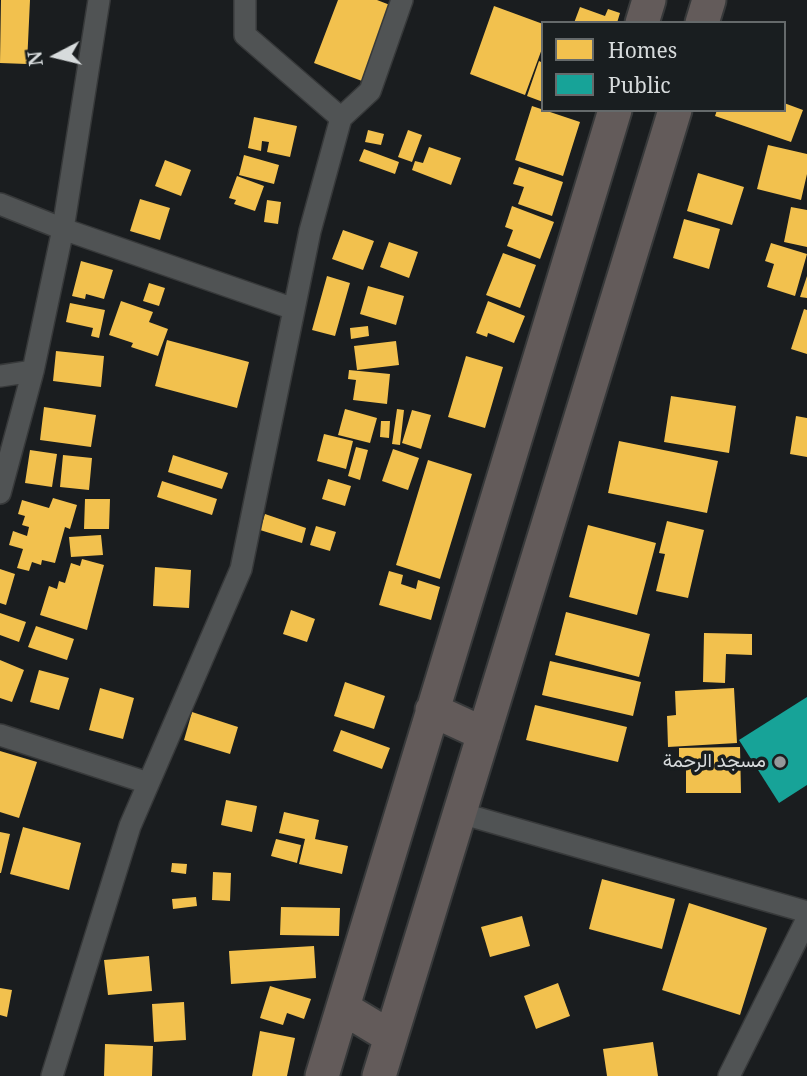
<!DOCTYPE html>
<html>
<head>
<meta charset="utf-8">
<style>
	body { margin:0 }
	#map { position:relative; width:807px; height:1076px; overflow:hidden; background:#1a1d1f; font-family:"Noto Serif",serif }
	canvas { display:block }
	.legend { position:absolute; left:541px; top:21px; width:245px; height:91px; box-sizing:border-box; background:#191e20; border:2px solid #656a6b; margin:0; padding:9px 12px; list-style:none; font-size:21px; color:#d7dbdc }
	.legend li { display:flex; align-items:center; gap:14px; height:35px }
	.legend b { width:35px; border:2px solid #656a6b }
	.north { position:absolute; left:21px; top:21px; width:70px; height:70px; -webkit-text-stroke:5px #191e20; paint-order:stroke; rotate:263deg; font-size:19px; font-weight:700; line-height:28px; text-align:center; color:#d7dbdc }
	.north::after { content:''; display:block; margin:auto; width:24px; height:32px; background:#d7dbdc; clip-path:polygon(50% 0,100% 100%,50% 72%,0 100%) }
</style>
</head>
<body>
<div id="map">
<canvas width="807" height="1076"></canvas>
<ul class="legend">
<li><b style="height:19px;background:#f2c14e"></b>Homes</li>
<li><b style="height:19px;background:#17a398"></b>Public</li>
</ul>
<div class="north">N</div>
</div>
<script>
const g = document.querySelector('canvas').getContext('2d');
g.lineJoin = 'round';
function paint(path, color) { g.fillStyle = color; g.fill(path, 'evenodd'); }
function strokePath(path, color, width, dash) { g.strokeStyle = color; g.lineWidth = width; g.lineCap = dash ? 'butt' : 'round'; g.setLineDash(dash || []); g.stroke(path); }
function label(font, color, halo, rows, align = 'center') {
  g.font = font + ' "Noto Serif",Vazirmatn,serif'; g.lineWidth = 7; g.setLineDash([]); g.textBaseline = 'middle'; g.strokeStyle = halo; g.fillStyle = color; for (const [text, x, y, turn = 0] of rows) {
    g.save(); g.translate(x, y); g.rotate((+turn || 0) * Math.PI / 180); g.textAlign = isNaN(turn) ? turn : align; if (halo) g.strokeText(text, 0, 0); g.fillText(text, 0, 0); g.restore();
  }
}
paint(new Path2D(`
	M 1,0 L 30,0 L 27,64 L 0,63 Z
	M 338,0 L 377,0 L 390,5 L 362,81 L 314,63 Z
	M 494,6 L 543,24 L 543,46 L 525,95 L 470,74 Z
	M 580,7 L 605,16 L 608,9 L 620,13 L 617,23 L 574,23 Z
	M 539,61 L 543,63 L 543,102 L 527,96 Z
	M 784,103 L 803,110 L 791,142 L 715,116 L 717,110 L 784,110 Z
	M 532,106 L 580,122 L 563,176 L 515,160 Z
	M 254,117 L 297,126 L 290,157 L 267,152 L 269,142 L 262,141 L 261,151 L 248,148 Z
	M 368,130 L 384,134 L 381,145 L 365,142 Z
	M 408,130 L 422,135 L 412,162 L 398,157 Z
	M 768,145 L 807,154 L 807,174 L 801,200 L 757,189 Z
	M 429,147 L 461,158 L 451,185 L 412,170 L 415,161 L 423,163 Z
	M 364,149 L 399,162 L 395,174 L 359,161 Z
	M 244,155 L 279,165 L 274,184 L 239,175 Z
	M 165,160 L 191,170 L 181,196 L 155,186 Z
	M 519,167 L 563,182 L 552,216 L 518,204 L 524,187 L 513,184 Z
	M 698,173 L 744,187 L 732,225 L 687,211 Z
	M 237,176 L 264,186 L 255,211 L 234,204 L 236,200 L 229,198 Z
	M 140,199 L 170,208 L 160,240 L 130,231 Z
	M 267,200 L 281,202 L 278,224 L 264,222 Z
	M 512,206 L 554,222 L 540,259 L 507,246 L 513,230 L 505,227 Z
	M 791,207 L 807,210 L 807,247 L 784,242 Z
	M 684,219 L 720,229 L 709,269 L 673,258 Z
	M 343,230 L 374,241 L 363,270 L 332,259 Z
	M 389,242 L 418,252 L 409,278 L 380,267 Z
	M 771,243 L 807,254 L 795,296 L 767,287 L 774,264 L 765,261 Z
	M 503,253 L 536,265 L 520,308 L 486,295 Z
	M 81,261 L 113,270 L 104,299 L 86,294 L 85,299 L 72,296 Z
	M 327,276 L 350,283 L 335,336 L 312,330 Z
	M 807,276 L 807,298 L 800,297 Z
	M 149,283 L 165,288 L 159,306 L 143,301 Z
	M 368,286 L 404,296 L 396,325 L 360,314 Z
	M 121,301 L 153,312 L 149,322 L 168,329 L 158,356 L 131,347 L 133,343 L 109,335 Z
	M 488,301 L 525,316 L 514,343 L 488,333 L 487,337 L 476,333 Z
	M 70,303 L 105,310 L 99,338 L 91,336 L 93,328 L 66,322 Z
	M 804,309 L 807,310 L 807,354 L 791,349 Z
	M 368,326 L 369,336 L 351,339 L 350,328 Z
	M 167,340 L 249,362 L 237,408 L 155,386 Z
	M 396,341 L 399,365 L 357,370 L 354,346 Z
	M 56,351 L 104,356 L 101,387 L 53,381 Z
	M 466,356 L 503,367 L 485,428 L 448,417 Z
	M 349,370 L 390,374 L 387,404 L 353,400 L 356,380 L 348,379 Z
	M 671,396 L 736,406 L 729,453 L 664,442 Z
	M 44,407 L 96,415 L 91,447 L 40,440 Z
	M 345,409 L 377,418 L 370,443 L 338,435 Z
	M 397,409 L 404,410 L 400,445 L 392,444 Z
	M 412,410 L 431,415 L 421,449 L 402,443 Z
	M 796,416 L 807,418 L 807,457 L 790,454 Z
	M 381,421 L 390,421 L 389,438 L 380,437 Z
	M 324,434 L 353,441 L 346,469 L 317,461 Z
	M 619,441 L 718,461 L 707,513 L 608,493 Z
	M 356,447 L 368,450 L 360,480 L 348,476 Z
	M 393,449 L 419,458 L 408,490 L 382,481 Z
	M 30,450 L 57,454 L 52,487 L 25,483 Z
	M 63,455 L 92,458 L 89,490 L 60,487 Z
	M 173,455 L 228,473 L 222,489 L 168,472 Z
	M 428,460 L 472,474 L 440,579 L 396,565 Z
	M 328,479 L 351,486 L 345,506 L 322,499 Z
	M 162,481 L 217,499 L 212,515 L 157,497 Z
	M 53,498 L 77,505 L 70,529 L 65,527 L 55,563 L 42,560 L 41,565 L 32,562 L 29,571 L 17,568 L 23,549 L 9,545 L 13,531 L 27,536 L 29,527 L 22,525 L 25,516 L 18,514 L 22,500 L 49,508 Z
	M 85,499 L 110,499 L 109,529 L 84,529 Z
	M 265,514 L 306,528 L 302,543 L 260,530 Z
	M 667,521 L 704,530 L 688,598 L 656,591 L 665,554 L 659,553 Z
	M 588,525 L 656,543 L 637,615 L 569,597 Z
	M 316,526 L 336,532 L 330,551 L 310,545 Z
	M 101,535 L 103,555 L 71,557 L 69,537 Z
	M 82,559 L 104,565 L 87,630 L 40,615 L 49,586 L 57,589 L 59,581 L 65,583 L 71,563 L 80,566 Z
	M 155,567 L 191,570 L 189,608 L 153,606 Z
	M 0,569 L 15,574 L 6,605 L 0,603 Z
	M 389,571 L 403,575 L 401,584 L 416,589 L 418,580 L 440,587 L 431,620 L 379,605 Z
	M 291,610 L 315,619 L 307,642 L 283,634 Z
	M 566,612 L 650,634 L 639,677 L 555,655 Z
	M 0,613 L 26,622 L 19,642 L 0,635 Z
	M 36,626 L 74,639 L 67,660 L 28,647 Z
	M 704,633 L 752,634 L 752,655 L 726,654 L 725,683 L 703,682 Z
	M 0,660 L 24,670 L 12,702 L 0,698 Z
	M 550,661 L 641,682 L 633,716 L 542,695 Z
	M 39,670 L 69,678 L 59,710 L 30,702 Z
	M 345,682 L 385,696 L 374,729 L 334,716 Z
	M 100,688 L 134,698 L 123,739 L 89,730 Z
	M 734,688 L 737,743 L 668,747 L 667,716 L 676,715 L 675,691 Z
	M 535,705 L 627,727 L 618,762 L 526,740 Z
	M 192,712 L 238,727 L 230,754 L 184,740 Z
	M 341,730 L 390,748 L 382,769 L 333,751 Z
	M 740,747 L 741,793 L 686,793 L 686,768 L 679,769 L 679,748 Z
	M 0,751 L 37,762 L 19,818 L 0,812 Z
	M 226,800 L 257,806 L 252,832 L 221,825 Z
	M 284,812 L 319,820 L 315,839 L 348,846 L 342,874 L 299,864 L 305,839 L 279,833 Z
	M 23,827 L 81,843 L 69,890 L 10,874 Z
	M 0,832 L 10,834 L 1,873 L 0,873 Z
	M 276,839 L 301,845 L 297,863 L 271,856 Z
	M 172,863 L 187,864 L 186,874 L 171,872 Z
	M 213,872 L 231,873 L 230,901 L 212,900 Z
	M 602,879 L 675,899 L 662,949 L 589,929 Z
	M 196,897 L 197,906 L 173,909 L 172,899 Z
	M 689,903 L 767,928 L 740,1015 L 662,990 Z
	M 281,907 L 340,908 L 339,936 L 280,935 Z
	M 522,916 L 530,946 L 490,957 L 481,927 Z
	M 314,946 L 316,978 L 231,984 L 229,951 Z
	M 149,956 L 152,991 L 108,995 L 104,960 Z
	M 558,983 L 570,1016 L 536,1029 L 524,996 Z
	M 270,986 L 311,999 L 304,1019 L 287,1013 L 283,1025 L 260,1018 Z
	M 0,988 L 12,990 L 7,1017 L 0,1015 Z
	M 184,1002 L 186,1040 L 154,1042 L 152,1004 Z
	M 260,1031 L 295,1038 L 287,1076 L 252,1076 Z
	M 653,1042 L 658,1076 L 607,1076 L 603,1049 Z
	M 105,1044 L 153,1046 L 152,1076 L 104,1076 Z`), '#f2c14e');
paint(new Path2D(`
	M 807,697 L 807,785 L 779,803 L 739,740 Z`), '#17a398');
const street = new Path2D(`
	M 341,118 L 370,91 L 402,0
	M 0,204 L 63,229 L 294,309
	M 0,376 L 33,371
	M 0,493 L 33,371 L 63,229 L 99,0
	M 0,735 L 148,783
	M 460,813 L 807,912
	M 52,1076 L 130,826 L 241,569 L 310,231 L 341,118 L 245,35 L 245,0
	M 729,1076 L 807,919`);
const primary = new Path2D(`
	M 642,23 L 649,0
	M 702,23 L 709,0
	M 432,710 L 484,734
	M 343,1008 L 391,1037
	M 322,1076 L 615,110
	M 379,1076 L 675,110`);
strokePath(street, '#37393a', 24);
strokePath(primary, '#37393a', 37);
strokePath(street, '#505354', 21);
strokePath(primary, '#635b5a', 33);
for (const [x, y, r, color] of [
	[780,762,7,"#95989a"]
]) { const dot = new Path2D(); dot.arc(x, y, r, 0, 2 * Math.PI); g.fillStyle = color; g.fill(dot); strokePath(dot, '#191e20', 2.5); }
label('19px', '#d7dbdc', '#191e20', [
	["مسجد الرحمة",766,762]
], 'right');
</script>
</body>
</html>
